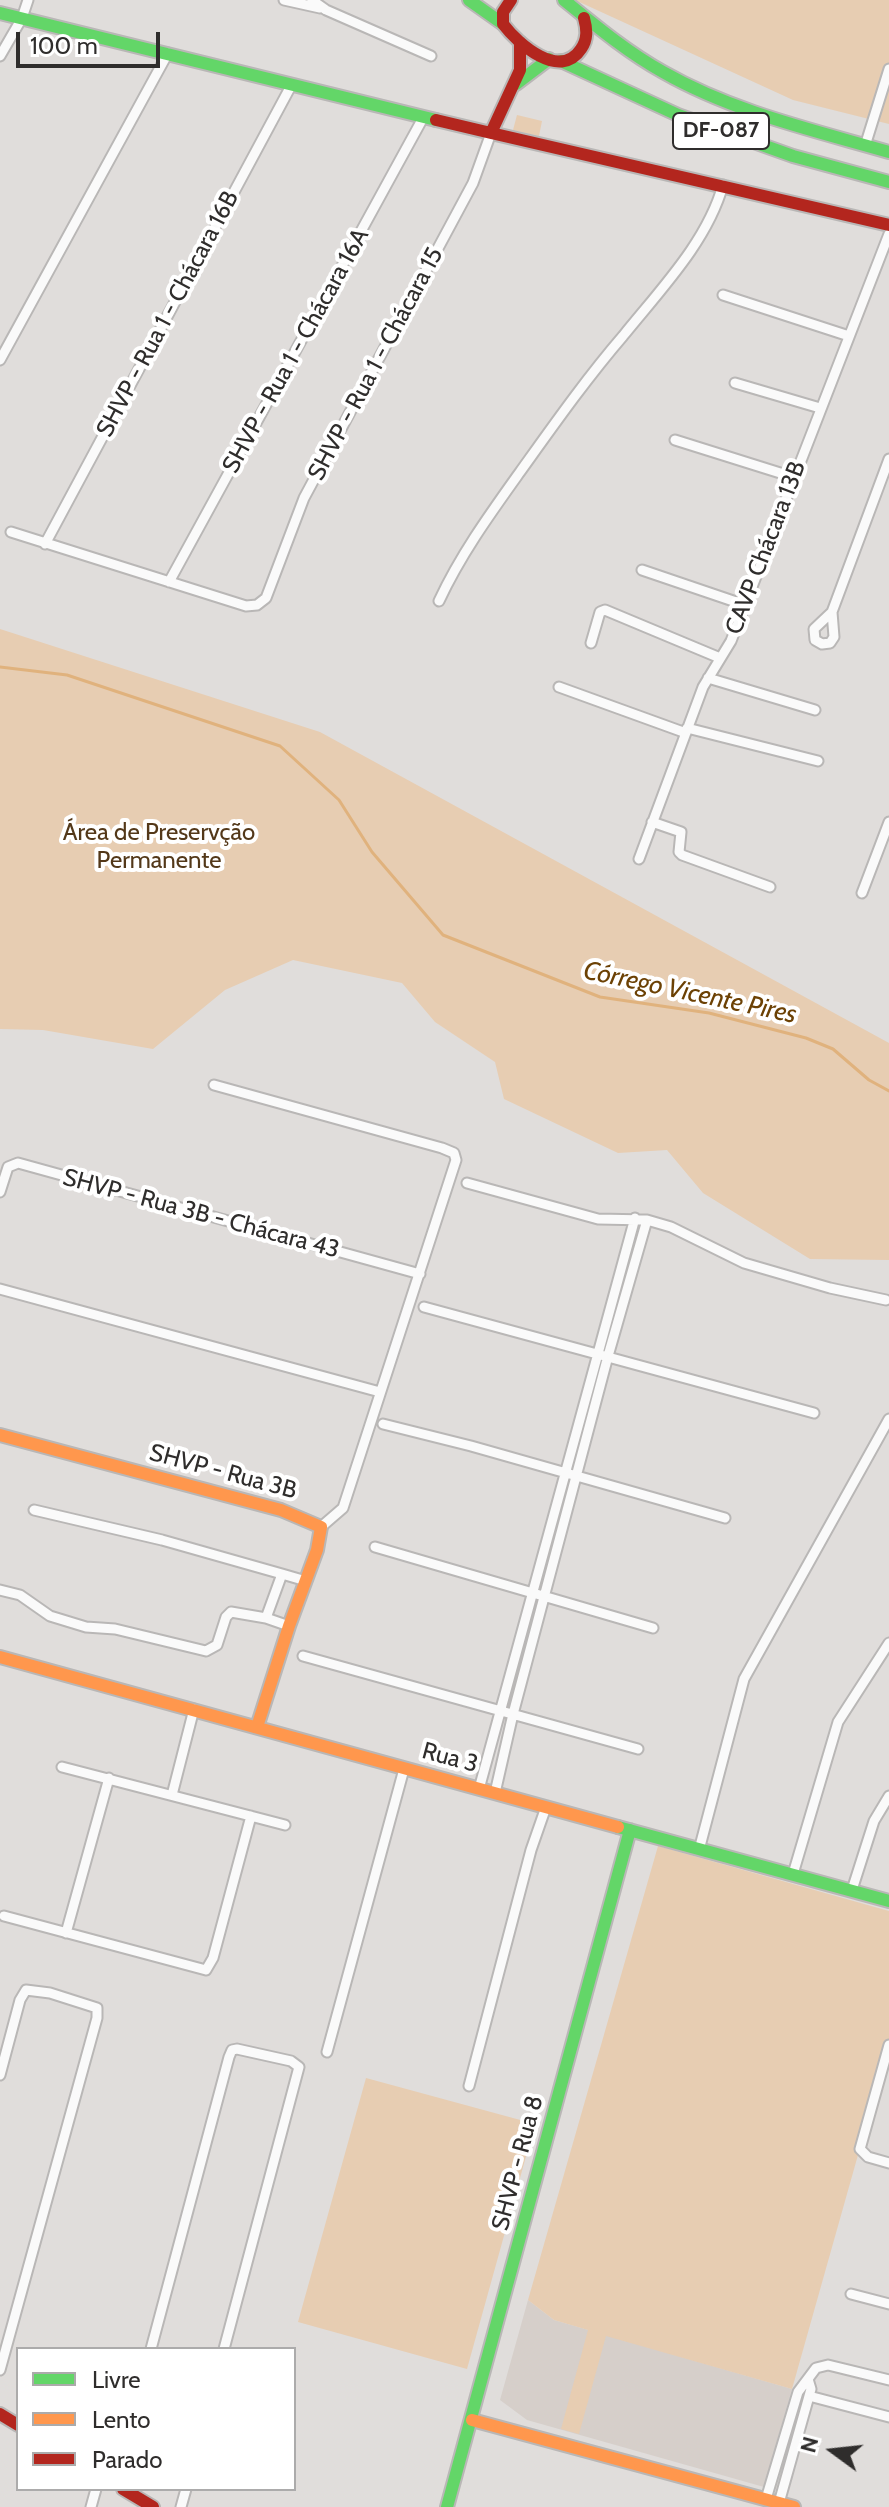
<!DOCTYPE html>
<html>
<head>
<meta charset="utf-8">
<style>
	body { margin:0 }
	#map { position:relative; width:889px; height:2507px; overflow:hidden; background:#e0dddb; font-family:Cabin,sans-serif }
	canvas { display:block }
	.legend { position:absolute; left:16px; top:2347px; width:280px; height:144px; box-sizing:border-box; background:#fff; border:2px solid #acabab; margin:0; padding:10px 14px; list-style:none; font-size:24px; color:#2f2d2c }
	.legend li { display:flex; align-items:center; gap:16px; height:40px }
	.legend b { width:40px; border:2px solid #acabab }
	.north { position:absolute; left:793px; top:2411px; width:80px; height:80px; -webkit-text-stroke:6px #fff; paint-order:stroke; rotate:285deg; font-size:22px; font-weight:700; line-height:32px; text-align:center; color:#2f2d2c }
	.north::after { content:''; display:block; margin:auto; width:28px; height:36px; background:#2f2d2c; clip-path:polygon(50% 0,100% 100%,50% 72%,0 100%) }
	.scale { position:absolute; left:16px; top:32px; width:144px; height:36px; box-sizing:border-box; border:4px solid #2f2d2c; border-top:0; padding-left:10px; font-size:24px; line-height:28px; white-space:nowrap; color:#2f2d2c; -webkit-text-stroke:6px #fff; paint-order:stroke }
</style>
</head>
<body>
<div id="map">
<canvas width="889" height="2507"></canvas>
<ul class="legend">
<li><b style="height:10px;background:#63d668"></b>Livre</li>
<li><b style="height:10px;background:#ff974d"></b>Lento</li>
<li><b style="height:10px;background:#b3261e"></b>Parado</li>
</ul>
<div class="north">N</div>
<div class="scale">100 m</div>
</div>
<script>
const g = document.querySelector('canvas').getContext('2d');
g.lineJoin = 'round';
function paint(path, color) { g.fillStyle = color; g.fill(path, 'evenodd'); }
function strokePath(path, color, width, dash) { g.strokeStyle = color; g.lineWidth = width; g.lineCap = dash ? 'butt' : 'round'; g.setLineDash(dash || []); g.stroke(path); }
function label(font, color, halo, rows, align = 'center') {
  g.font = font + ' Cabin,sans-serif'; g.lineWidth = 8; g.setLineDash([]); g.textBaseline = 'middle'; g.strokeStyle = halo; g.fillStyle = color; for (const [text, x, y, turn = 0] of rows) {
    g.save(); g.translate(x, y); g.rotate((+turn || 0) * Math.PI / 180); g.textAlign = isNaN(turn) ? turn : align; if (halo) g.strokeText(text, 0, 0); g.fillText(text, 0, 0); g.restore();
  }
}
paint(new Path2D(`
	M 528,2300 L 554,2320 L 792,2389 L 764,2487 L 527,2420 L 500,2400 Z`), '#d6cfca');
paint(new Path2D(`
	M 575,0 L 889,0 L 889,124 L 793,100 Z
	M 517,115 L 542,121 L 539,136 L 513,130 Z
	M 0,629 L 320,732 L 889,1043 L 889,1260 L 810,1259 L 703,1193 L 667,1150 L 618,1153 L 504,1099 L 495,1062 L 435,1022 L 402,983 L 293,960 L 225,990 L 153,1049 L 43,1030 L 0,1029 Z
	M 658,1846 L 889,1911 L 889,2045 L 792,2389 L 606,2336 L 579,2434 L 561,2429 L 588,2330 L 554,2320 L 528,2300 Z
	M 366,2078 L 535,2124 L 467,2369 L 298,2322 Z`), '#e7cdb2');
strokePath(new Path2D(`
	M 0,667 L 67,675 L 280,746 L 339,800 L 372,852 L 443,935 L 600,997 L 709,1013 L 806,1038 L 833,1049 L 869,1080 L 889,1091`), '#e0b27d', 3);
const street = new Path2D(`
	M 284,0 L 320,8
	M 312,0 L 326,10 L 431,56
	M 0,56 L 22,18 L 28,0
	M 865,146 L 889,69
	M 723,295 L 849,336
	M 0,360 L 168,53
	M 735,383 L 820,408
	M 675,440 L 793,477
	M 11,532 L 246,606 L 257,605 L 266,598 L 304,498 L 473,183 L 491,133
	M 45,544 L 292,84
	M 642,570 L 745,605
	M 169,582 L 423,118
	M 439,601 C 461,554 490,514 520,472 C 553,426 586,379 623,336 C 660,290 707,242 723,185
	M 832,612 L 814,629 L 815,640 L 822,644 L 830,643 L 834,637 L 832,612 L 889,459
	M 591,643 L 600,612 L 605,610 L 720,658
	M 708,678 L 815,710
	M 559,687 L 686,733
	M 687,728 L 818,761
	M 652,822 L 681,832 L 679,852 L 682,855 L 770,887
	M 639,859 L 703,687 L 731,641 L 889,234
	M 862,893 L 889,822
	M 214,1085 L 442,1148 L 454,1153 L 456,1160 L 343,1508 L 321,1527
	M 467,1183 L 598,1219 L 647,1220 L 671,1227 L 744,1263 L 830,1288 L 886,1300
	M 0,1192 L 8,1167 L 18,1163 L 420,1274
	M 0,1289 L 380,1392
	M 424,1307 L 814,1413
	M 383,1424 L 471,1446 L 725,1518
	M 34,1510 L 162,1540 L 282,1574 L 266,1618
	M 375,1547 L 653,1628
	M 282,1574 L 306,1581
	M 0,1590 L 20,1595 L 50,1616 L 86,1627 L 115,1629 L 206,1651 L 217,1645 L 226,1617 L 231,1612 L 266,1618 L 289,1626
	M 303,1656 L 638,1749
	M 62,1767 L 285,1825
	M 479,1789 L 635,1218
	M 495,1793 L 513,1714 L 608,1356 L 647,1220
	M 172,1795 L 194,1709
	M 699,1850 L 744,1679 L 889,1419
	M 793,1874 L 838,1722 L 889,1643
	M 852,1890 L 874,1821 L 889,1796
	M 4,1916 L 206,1970 L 213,1958 L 251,1816
	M 66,1933 L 109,1778
	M 889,2045 L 860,2149 L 868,2157 L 889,2163
	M 327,2052 L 404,1769
	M 0,2075 L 20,2000 L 26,1990 L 50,1993 L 97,2008 L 97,2018 L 0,2370
	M 469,2086 L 531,1850 L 546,1807
	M 851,2294 L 889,2304
	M 151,2349 L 229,2057 L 232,2050 L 237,2049 L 291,2061 L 299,2067 L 224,2349
	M 809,2396 L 889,2417
	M 766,2499 L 798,2392 L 816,2368 L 828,2365 L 889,2380
	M 779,2503 L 811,2389 L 808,2379
	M 91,2507 L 96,2489
	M 181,2507 L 186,2489`);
const fast = new Path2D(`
	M 469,0 L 503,24
	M 564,0 C 596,26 627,52 663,72 C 733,112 813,130 889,152
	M 0,13 L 436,120
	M 561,61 L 678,115 L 793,156 L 889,182
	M 516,84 L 549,59
	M 618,1827 L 889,1901
	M 447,2507 L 630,1830`);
const slow = new Path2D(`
	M 0,1435 L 281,1510 L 321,1527 L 317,1550 L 289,1626 L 257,1727
	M 0,1657 L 618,1827
	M 472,2420 L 794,2507`);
const jam = new Path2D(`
	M 511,0 L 503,12 L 503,24 C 518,44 560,81 581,49 C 588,39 587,29 584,18
	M 436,120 L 491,133 L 520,70 L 520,42
	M 491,133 L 889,225
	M 0,2414 L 18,2425
	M 123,2489 L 153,2507`);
strokePath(street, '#b9b7b6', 13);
strokePath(fast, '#b9b7b6', 16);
strokePath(slow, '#b9b7b6', 16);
strokePath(jam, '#b9b7b6', 16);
strokePath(street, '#fafafa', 9);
strokePath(fast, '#63d668', 12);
strokePath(slow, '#ff974d', 12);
strokePath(jam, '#b3261e', 12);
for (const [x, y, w] of [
	[721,131,96]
]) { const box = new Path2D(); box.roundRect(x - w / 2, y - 18, w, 36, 6); g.fillStyle = '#fff'; g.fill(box); strokePath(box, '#2f2d2c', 2); }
label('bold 22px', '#2f2d2c', null, [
	["DF-087",721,131]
]);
label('24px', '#2f2d2c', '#fff', [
	["SHVP - Rua 1 - Chácara 16B",168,314,-62],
	["SHVP - Rua 1 - Chácara 16A",296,351,-61],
	["SHVP - Rua 1 - Chácara 15",376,364,-62],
	["CAVP Chácara 13B",766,548,-69],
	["SHVP - Rua 3B - Chácara 43",201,1214,15],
	["SHVP - Rua 3B",223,1472,15],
	["Rua 3",450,1758,15],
	["SHVP - Rua 8",518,2163,-75]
]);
label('24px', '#533819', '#fff', [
	["Área de Preservção",159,833],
	["Permanente",159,861]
]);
label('italic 26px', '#6c4104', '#fff', [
	["Córrego Vicente Pires",690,993,12]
]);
</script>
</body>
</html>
